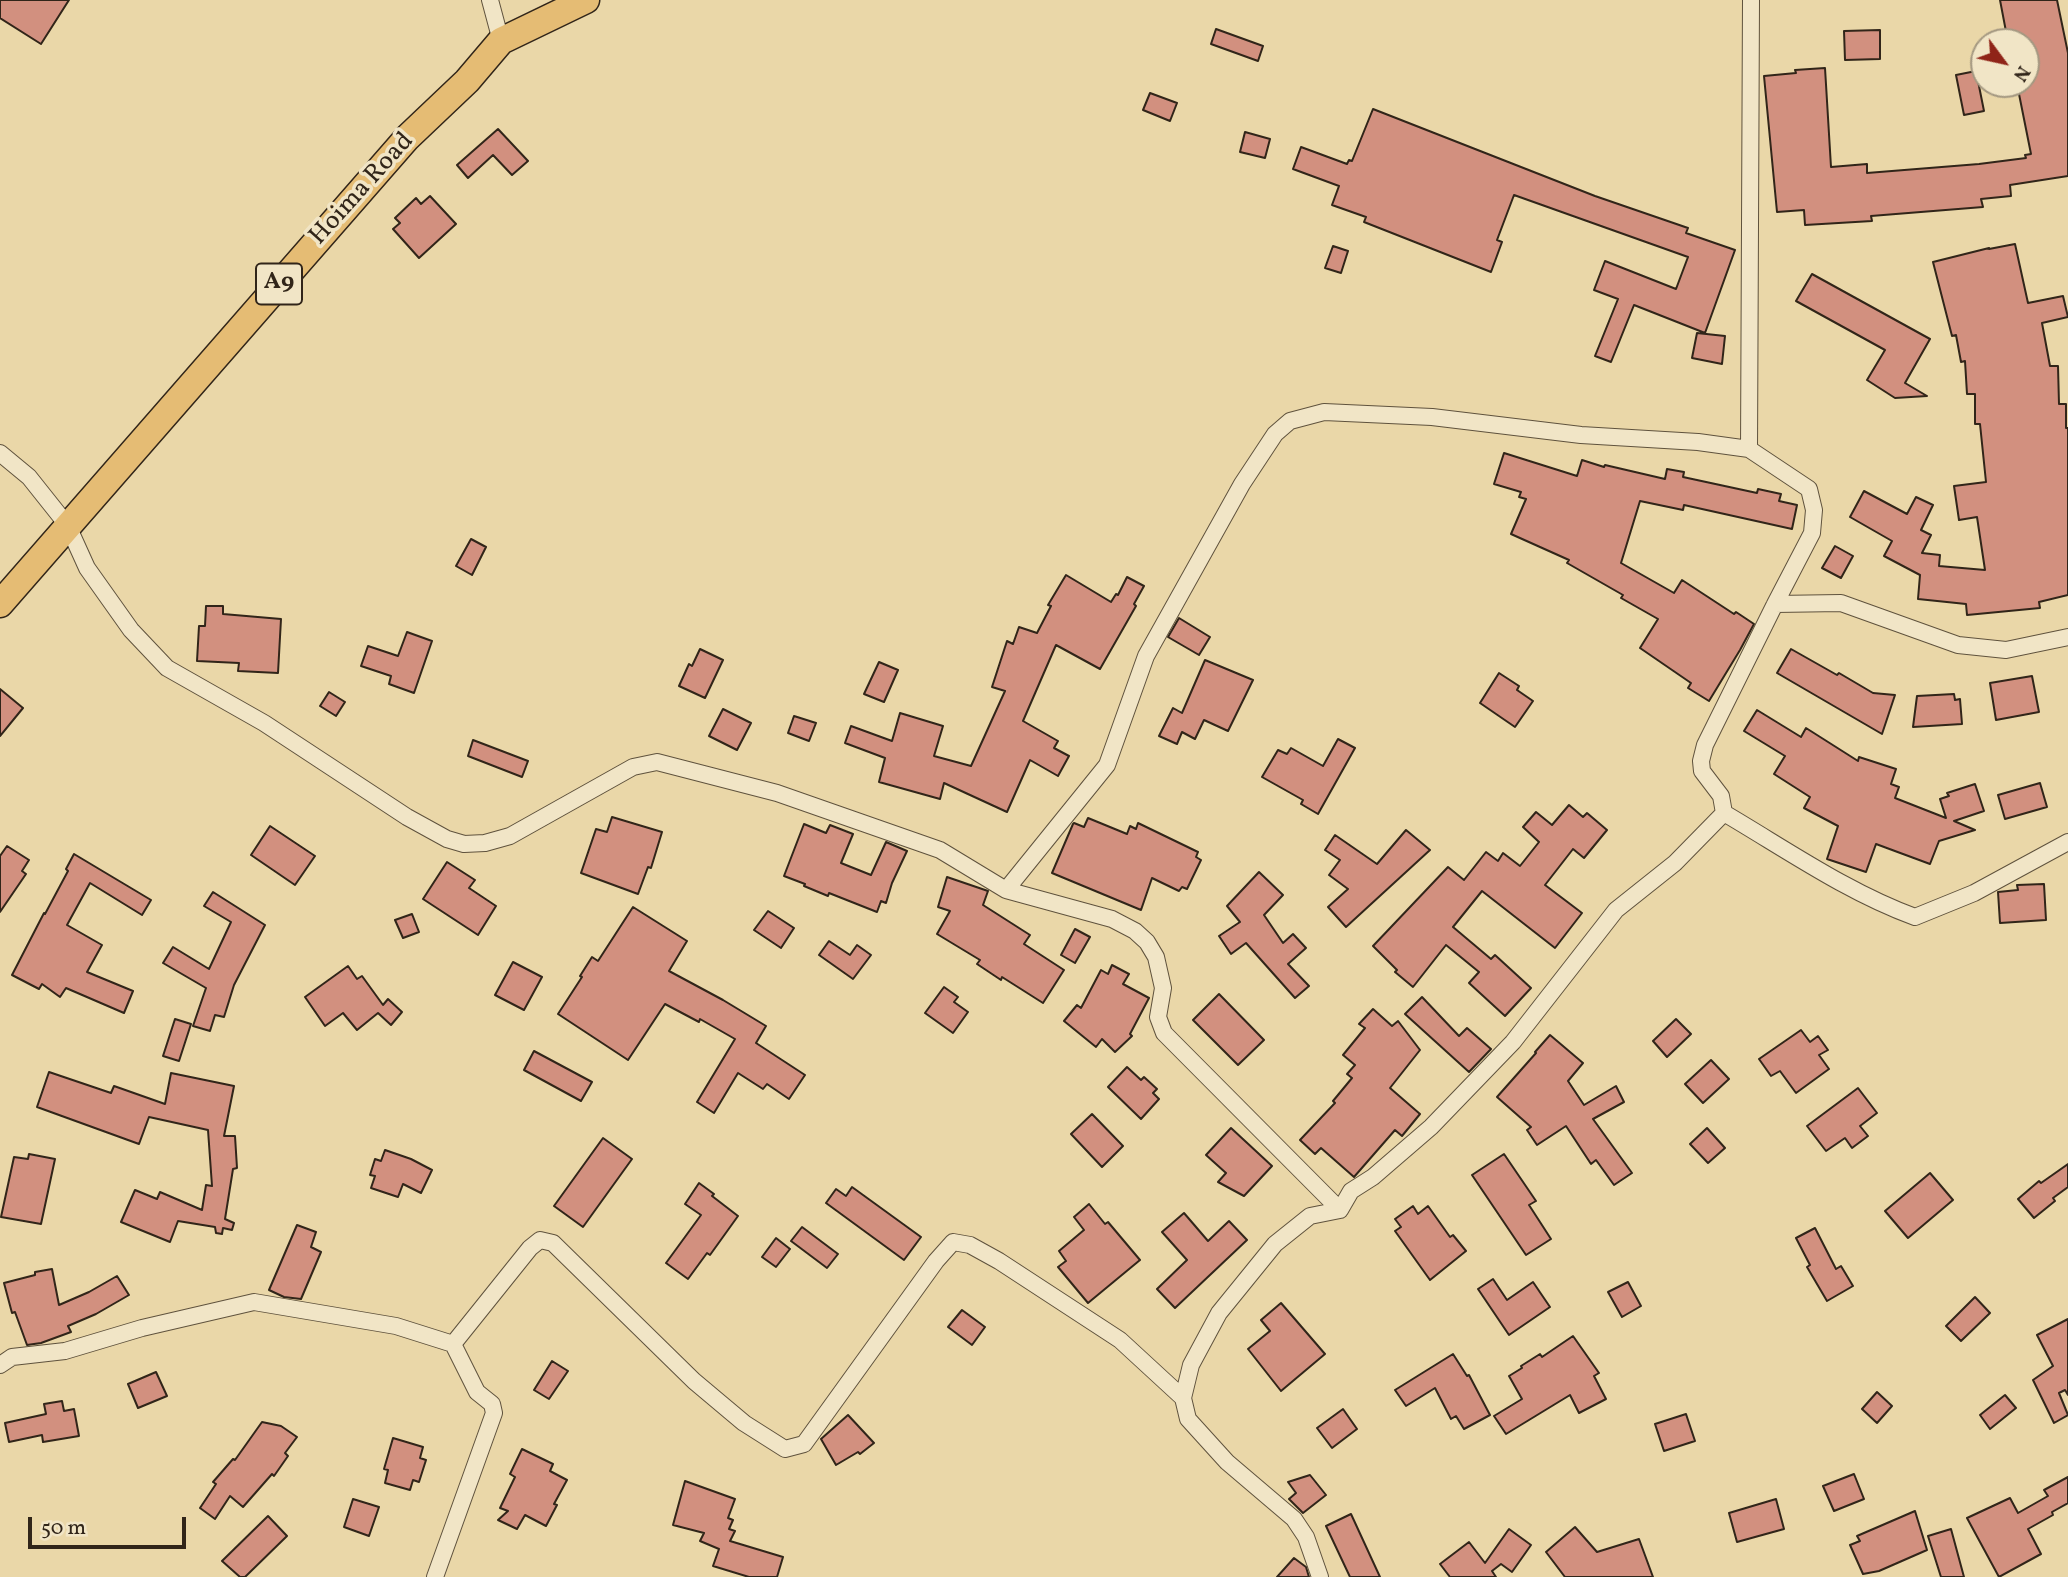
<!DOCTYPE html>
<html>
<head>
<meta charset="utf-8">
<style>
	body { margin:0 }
	#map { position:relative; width:2068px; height:1577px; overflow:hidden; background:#ead7a8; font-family:Vollkorn,serif }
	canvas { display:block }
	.north { position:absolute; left:1970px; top:28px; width:70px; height:70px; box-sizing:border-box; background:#f1e5c6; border:2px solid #a49881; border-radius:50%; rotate:123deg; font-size:19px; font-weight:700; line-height:28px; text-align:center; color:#312519 }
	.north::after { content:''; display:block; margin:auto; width:24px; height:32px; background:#8f2418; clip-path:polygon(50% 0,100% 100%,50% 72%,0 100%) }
	.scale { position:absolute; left:28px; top:1517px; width:158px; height:32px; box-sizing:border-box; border:4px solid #312519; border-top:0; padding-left:9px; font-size:21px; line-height:24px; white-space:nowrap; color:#312519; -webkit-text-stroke:5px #f1e5c6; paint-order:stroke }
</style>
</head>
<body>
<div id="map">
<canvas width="2068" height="1577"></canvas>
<div class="north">N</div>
<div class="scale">50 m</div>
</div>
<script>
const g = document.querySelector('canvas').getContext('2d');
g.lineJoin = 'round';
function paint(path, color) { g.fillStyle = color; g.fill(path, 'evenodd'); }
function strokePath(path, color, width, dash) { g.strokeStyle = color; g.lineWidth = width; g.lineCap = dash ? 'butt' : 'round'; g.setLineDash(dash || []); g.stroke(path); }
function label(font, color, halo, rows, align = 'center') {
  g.font = font + ' Vollkorn,serif'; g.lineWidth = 7; g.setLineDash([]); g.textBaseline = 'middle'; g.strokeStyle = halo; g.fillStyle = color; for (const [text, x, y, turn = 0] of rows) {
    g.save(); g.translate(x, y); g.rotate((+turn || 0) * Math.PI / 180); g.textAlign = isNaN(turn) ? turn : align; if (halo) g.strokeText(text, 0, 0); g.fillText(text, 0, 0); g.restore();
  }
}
const building = new Path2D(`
	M 0,0 L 69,0 L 41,44 L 0,18 Z
	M 2000,0 L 2057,0 L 2068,53 L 2068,176 L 2010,185 L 2011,196 L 1981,199 L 1983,207 L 1871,216 L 1872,221 L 1805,225 L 1804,210 L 1777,212 L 1764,76 L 1796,73 L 1795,70 L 1825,68 L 1831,167 L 1867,164 L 1867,173 L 1979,164 L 2026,158 L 2025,155 L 2031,154 L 2017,84 L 2026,84 L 2026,42 L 2008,42 Z
	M 1216,29 L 1263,46 L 1258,61 L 1211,44 Z
	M 1880,30 L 1880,59 L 1845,60 L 1844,31 Z
	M 1976,71 L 1984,111 L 1964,115 L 1956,75 Z
	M 1150,93 L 1177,103 L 1170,121 L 1143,110 Z
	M 1373,109 L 1595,196 L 1688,228 L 1686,233 L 1735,250 L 1705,333 L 1634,305 L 1611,362 L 1595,356 L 1618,299 L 1594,290 L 1605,261 L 1676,289 L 1688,257 L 1514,195 L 1497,240 L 1502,242 L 1491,272 L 1364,222 L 1366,217 L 1332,205 L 1339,186 L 1293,169 L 1301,147 L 1347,164 L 1349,160 L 1352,161 Z
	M 498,129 L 528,161 L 512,175 L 493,155 L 468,178 L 457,165 Z
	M 1245,132 L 1270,139 L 1265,158 L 1240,152 Z
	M 430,196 L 456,224 L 419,258 L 393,229 L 400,223 L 395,218 L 416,198 L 421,204 Z
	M 2015,244 L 2028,303 L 2063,296 L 2068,317 L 2042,323 L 2050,366 L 2058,366 L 2059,404 L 2066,404 L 2066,428 L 2068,428 L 2068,595 L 2039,602 L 2040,608 L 1967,615 L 1966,604 L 1918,599 L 1920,575 L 1884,556 L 1892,541 L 1850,517 L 1864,491 L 1907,514 L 1916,497 L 1933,505 L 1921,530 L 1931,535 L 1922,553 L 1940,555 L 1939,566 L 1985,570 L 1977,517 L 1959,520 L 1954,486 L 1986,482 L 1980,424 L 1975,424 L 1975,394 L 1967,394 L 1965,361 L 1961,362 L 1956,335 L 1952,336 L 1933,262 L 1989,248 L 1989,249 Z
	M 1333,246 L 1348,251 L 1341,273 L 1325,268 Z
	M 1812,274 L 1930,339 L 1905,383 L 1927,396 L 1895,398 L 1867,380 L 1885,350 L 1796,301 Z
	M 1697,333 L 1725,336 L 1722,364 L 1692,358 Z
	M 1504,453 L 1577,476 L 1582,460 L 1604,467 L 1605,465 L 1665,479 L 1667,469 L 1684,472 L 1683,477 L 1757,493 L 1758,489 L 1781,494 L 1779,501 L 1797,505 L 1792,529 L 1684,505 L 1683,510 L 1640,501 L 1621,563 L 1674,593 L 1682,580 L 1734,614 L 1736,612 L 1754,624 L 1740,650 L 1709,701 L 1688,688 L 1691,683 L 1640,648 L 1658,619 L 1621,598 L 1623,595 L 1567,563 L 1569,560 L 1511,534 L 1526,499 L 1519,497 L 1521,492 L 1494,484 Z
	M 471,539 L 486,547 L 472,575 L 456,566 Z
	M 1835,546 L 1853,556 L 1841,578 L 1822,568 Z
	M 1066,575 L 1111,602 L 1116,594 L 1118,595 L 1127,577 L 1144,586 L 1134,604 L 1136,606 L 1100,669 L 1056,645 L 1023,721 L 1058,741 L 1054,748 L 1069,756 L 1058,776 L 1030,760 L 1007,812 L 944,783 L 940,799 L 879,782 L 885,758 L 845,743 L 851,726 L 892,741 L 900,713 L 943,726 L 934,756 L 971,766 L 1005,691 L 992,687 L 1007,641 L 1013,644 L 1019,627 L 1037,633 L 1051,606 L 1048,605 Z
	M 206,606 L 223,606 L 223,614 L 281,619 L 278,673 L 238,671 L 239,663 L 197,661 L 199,626 L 205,626 Z
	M 1179,618 L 1210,637 L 1199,655 L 1168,637 Z
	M 407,632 L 432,641 L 414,693 L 389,684 L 391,676 L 361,666 L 368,646 L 398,656 Z
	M 700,649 L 723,660 L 705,698 L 679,686 L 689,664 L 692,666 Z
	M 1791,649 L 1837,675 L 1839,673 L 1873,693 L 1895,695 L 1882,734 L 1777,673 Z
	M 1205,660 L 1253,680 L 1228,731 L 1204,720 L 1195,739 L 1182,732 L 1177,744 L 1159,736 L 1173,708 L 1182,713 Z
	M 879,662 L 898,670 L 884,702 L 864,694 Z
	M 1499,673 L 1519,686 L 1517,690 L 1533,701 L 1515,727 L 1480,703 Z
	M 2032,676 L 2039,712 L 1996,720 L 1990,683 Z
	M 0,689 L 23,708 L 0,736 Z
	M 329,692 L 345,702 L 336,716 L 320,706 Z
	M 1954,694 L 1955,700 L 1960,699 L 1962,724 L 1913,727 L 1917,696 Z
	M 723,709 L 751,723 L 737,750 L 709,736 Z
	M 1757,710 L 1801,737 L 1806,728 L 1858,761 L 1859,757 L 1896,769 L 1891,784 L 1899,787 L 1895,798 L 1946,818 L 1940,799 L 1949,796 L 1947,793 L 1975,784 L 1984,811 L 1954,821 L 1975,830 L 1939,841 L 1930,864 L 1876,844 L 1866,872 L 1827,859 L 1838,826 L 1804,808 L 1810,797 L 1774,774 L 1785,756 L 1744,731 Z
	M 794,716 L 816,723 L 809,741 L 788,733 Z
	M 1338,739 L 1355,748 L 1318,814 L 1301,804 L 1303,800 L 1262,777 L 1278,750 L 1287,754 L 1291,748 L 1323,766 Z
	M 473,740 L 528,761 L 522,777 L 468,756 Z
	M 2040,783 L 2047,807 L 2005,819 L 1998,795 Z
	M 1569,805 L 1583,817 L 1587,813 L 1607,830 L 1584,858 L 1573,849 L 1545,885 L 1582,913 L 1555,948 L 1482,891 L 1453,927 L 1491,959 L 1495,955 L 1531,988 L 1505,1016 L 1469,983 L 1479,972 L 1446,945 L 1413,987 L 1395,972 L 1397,970 L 1373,946 L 1448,867 L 1464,880 L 1486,852 L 1498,861 L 1503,853 L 1520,866 L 1539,842 L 1523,827 L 1536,812 L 1552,825 Z
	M 612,817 L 662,832 L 651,868 L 648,867 L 638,894 L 581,873 L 596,829 L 607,832 Z
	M 1088,818 L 1127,834 L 1130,826 L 1136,829 L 1138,823 L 1198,852 L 1196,857 L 1201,860 L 1187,889 L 1182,887 L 1179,891 L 1152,878 L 1141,910 L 1052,873 L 1073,824 L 1074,823 L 1084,827 Z
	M 804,824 L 826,833 L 830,825 L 853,834 L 841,863 L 871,875 L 886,842 L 907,851 L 892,883 L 886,903 L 881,901 L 877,912 L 829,893 L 828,896 L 804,886 L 805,884 L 784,876 Z
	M 270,826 L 315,856 L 295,885 L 251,855 Z
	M 1406,830 L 1430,850 L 1346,927 L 1328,907 L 1348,889 L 1329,875 L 1340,860 L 1325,850 L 1335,835 L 1377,864 Z
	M 7,846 L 29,860 L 22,871 L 26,874 L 0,912 L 0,856 Z
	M 74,854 L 151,900 L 142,915 L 90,883 L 67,925 L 102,945 L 87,972 L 133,991 L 124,1013 L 66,988 L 60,997 L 42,984 L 39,989 L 12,975 L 44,913 L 45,914 L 68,871 L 66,869 Z
	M 447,862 L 475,880 L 469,888 L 496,906 L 478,935 L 423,899 Z
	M 1259,872 L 1283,895 L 1264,915 L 1283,943 L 1293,934 L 1306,948 L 1288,964 L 1309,986 L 1295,998 L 1246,943 L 1231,954 L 1219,936 L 1240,922 L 1227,906 Z
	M 947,877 L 988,891 L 983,905 L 1030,935 L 1024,944 L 1064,970 L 1043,1003 L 1002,977 L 1001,980 L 977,964 L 980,960 L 937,934 L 950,911 L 938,907 Z
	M 2044,884 L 2046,920 L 2000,923 L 1998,892 L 2018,890 L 2017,885 Z
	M 213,892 L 265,925 L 234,985 L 224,1017 L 215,1015 L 210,1031 L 193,1026 L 206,988 L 163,963 L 173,947 L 209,969 L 231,922 L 204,906 Z
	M 633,907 L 687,941 L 669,971 L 723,1000 L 766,1026 L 756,1043 L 805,1075 L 789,1099 L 767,1084 L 763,1089 L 738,1073 L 714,1113 L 697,1102 L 735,1039 L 700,1019 L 699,1022 L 665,1004 L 628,1060 L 558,1014 L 582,977 L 580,976 L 592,957 L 598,961 Z
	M 768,911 L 794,928 L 781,948 L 754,930 Z
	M 412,914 L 419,932 L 403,938 L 395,920 Z
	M 1075,929 L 1090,937 L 1075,963 L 1061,955 Z
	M 829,941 L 850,955 L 857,945 L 871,955 L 853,979 L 819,955 Z
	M 513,962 L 542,977 L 524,1010 L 495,995 Z
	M 1112,965 L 1129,974 L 1123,984 L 1149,998 L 1130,1034 L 1132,1036 L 1115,1052 L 1102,1039 L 1096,1047 L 1064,1021 L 1077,1005 L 1081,1008 L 1101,970 L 1108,974 Z
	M 348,966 L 357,979 L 362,976 L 383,1005 L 388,999 L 402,1012 L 391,1025 L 378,1013 L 357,1030 L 343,1013 L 325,1026 L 305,997 Z
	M 944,987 L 958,997 L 954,1002 L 968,1012 L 953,1033 L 925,1013 Z
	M 1219,994 L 1264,1040 L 1238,1065 L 1193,1020 Z
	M 1422,997 L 1459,1036 L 1467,1028 L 1491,1049 L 1469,1072 L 1405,1014 Z
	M 1373,1009 L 1392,1026 L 1398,1021 L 1420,1050 L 1390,1088 L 1420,1114 L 1402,1136 L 1395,1130 L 1354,1177 L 1321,1148 L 1315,1154 L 1300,1140 L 1335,1103 L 1333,1101 L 1352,1078 L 1347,1074 L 1355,1065 L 1343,1055 L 1365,1028 L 1359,1024 Z
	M 175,1019 L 191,1024 L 179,1061 L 163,1056 Z
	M 1676,1019 L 1691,1034 L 1667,1057 L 1653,1041 Z
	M 1801,1030 L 1810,1042 L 1818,1036 L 1828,1050 L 1819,1055 L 1829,1069 L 1796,1093 L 1780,1071 L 1771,1076 L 1759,1059 Z
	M 1550,1035 L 1583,1063 L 1568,1081 L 1584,1105 L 1616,1086 L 1624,1102 L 1593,1119 L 1632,1173 L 1614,1185 L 1596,1160 L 1591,1164 L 1566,1126 L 1537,1145 L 1527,1130 L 1531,1127 L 1497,1097 L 1536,1053 L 1535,1052 Z
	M 534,1051 L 592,1082 L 581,1101 L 524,1070 Z
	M 1711,1060 L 1729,1079 L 1703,1103 L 1685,1084 Z
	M 1127,1067 L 1141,1080 L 1144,1077 L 1157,1089 L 1153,1093 L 1159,1099 L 1141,1119 L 1108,1087 Z
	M 49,1072 L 111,1093 L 114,1086 L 165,1104 L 171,1073 L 234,1086 L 224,1136 L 235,1136 L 237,1168 L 233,1169 L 225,1219 L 234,1223 L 232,1230 L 223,1228 L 222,1234 L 216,1233 L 215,1227 L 178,1221 L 170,1242 L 121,1222 L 135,1190 L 157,1199 L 160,1192 L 202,1210 L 206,1185 L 212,1186 L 208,1130 L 149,1117 L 139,1144 L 37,1107 Z
	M 1858,1088 L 1877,1113 L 1860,1126 L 1868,1136 L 1852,1148 L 1845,1138 L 1826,1151 L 1807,1126 Z
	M 1092,1114 L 1123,1146 L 1102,1167 L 1071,1134 Z
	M 1231,1128 L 1272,1166 L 1244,1196 L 1218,1182 L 1226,1173 L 1206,1155 Z
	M 1707,1128 L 1725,1148 L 1708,1163 L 1690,1144 Z
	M 603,1138 L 632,1159 L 583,1227 L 554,1206 Z
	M 385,1150 L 411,1159 L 432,1170 L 421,1193 L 403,1184 L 398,1197 L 371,1188 L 375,1176 L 370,1175 L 375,1159 L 381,1161 Z
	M 29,1154 L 55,1159 L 41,1224 L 1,1217 L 14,1157 L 28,1159 Z
	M 1504,1154 L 1536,1201 L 1529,1205 L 1551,1239 L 1526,1255 L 1472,1175 Z
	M 2068,1164 L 2068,1187 L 2053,1198 L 2055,1201 L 2034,1218 L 2018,1199 L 2039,1181 L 2041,1183 Z
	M 1930,1173 L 1953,1200 L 1908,1238 L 1885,1211 Z
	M 699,1183 L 714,1194 L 712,1196 L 738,1216 L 710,1255 L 707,1253 L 688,1279 L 666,1263 L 701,1215 L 685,1204 Z
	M 852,1187 L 921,1237 L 904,1260 L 826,1203 L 836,1189 L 846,1196 Z
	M 1089,1204 L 1105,1224 L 1108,1222 L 1140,1260 L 1088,1303 L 1058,1267 L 1066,1261 L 1059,1251 L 1084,1230 L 1074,1217 Z
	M 1413,1206 L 1418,1214 L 1428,1206 L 1450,1237 L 1453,1235 L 1466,1251 L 1430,1280 L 1395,1231 L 1401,1227 L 1395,1219 Z
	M 1184,1213 L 1208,1241 L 1229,1221 L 1247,1240 L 1175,1308 L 1157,1289 L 1187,1260 L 1162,1232 Z
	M 297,1225 L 316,1232 L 311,1247 L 321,1252 L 301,1299 L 284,1297 L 269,1290 Z
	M 802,1227 L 838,1254 L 827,1268 L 791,1241 Z
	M 1815,1228 L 1836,1269 L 1841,1266 L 1853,1286 L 1827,1301 L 1807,1267 L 1810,1265 L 1796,1238 Z
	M 776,1238 L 790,1249 L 776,1267 L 762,1257 Z
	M 52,1269 L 59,1305 L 89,1292 L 117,1276 L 129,1295 L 96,1314 L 68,1326 L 71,1332 L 41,1343 L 27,1345 L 15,1312 L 12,1313 L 4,1283 L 35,1275 L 35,1272 Z
	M 1493,1279 L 1507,1300 L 1533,1282 L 1550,1307 L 1509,1335 L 1478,1289 Z
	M 1628,1282 L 1641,1306 L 1622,1317 L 1608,1292 Z
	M 1975,1297 L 1990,1313 L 1961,1341 L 1946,1326 Z
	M 1281,1303 L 1325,1354 L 1281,1391 L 1248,1349 L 1270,1331 L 1261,1320 Z
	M 962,1310 L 985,1327 L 972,1345 L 948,1327 Z
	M 2068,1319 L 2068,1395 L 2065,1390 L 2059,1393 L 2068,1415 L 2054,1423 L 2033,1380 L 2053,1366 L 2037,1335 Z
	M 1573,1336 L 1599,1373 L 1594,1376 L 1606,1399 L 1579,1413 L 1570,1395 L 1506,1434 L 1494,1416 L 1522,1399 L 1509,1376 L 1522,1368 L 1521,1366 L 1540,1354 L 1542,1357 Z
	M 1453,1354 L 1467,1376 L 1469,1375 L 1490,1415 L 1464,1429 L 1456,1416 L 1451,1419 L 1435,1388 L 1406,1406 L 1395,1390 Z
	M 552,1361 L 568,1371 L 549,1399 L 534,1390 Z
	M 156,1372 L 167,1396 L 138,1408 L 128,1384 Z
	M 1877,1392 L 1892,1406 L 1877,1423 L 1862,1409 Z
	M 2005,1395 L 2016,1408 L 1990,1429 L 1980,1415 Z
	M 62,1401 L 64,1411 L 74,1409 L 79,1436 L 43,1442 L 42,1435 L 9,1442 L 5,1423 L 46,1414 L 44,1404 Z
	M 1343,1409 L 1357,1429 L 1332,1448 L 1317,1428 Z
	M 1686,1414 L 1695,1441 L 1664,1451 L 1655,1424 Z
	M 848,1415 L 874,1443 L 860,1454 L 858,1452 L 836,1465 L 821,1439 Z
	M 262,1422 L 281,1426 L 297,1437 L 285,1453 L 288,1456 L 274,1476 L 272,1474 L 243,1507 L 230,1496 L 215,1519 L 200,1508 L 216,1484 L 213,1482 L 233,1459 L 235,1460 Z
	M 393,1438 L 423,1447 L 420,1458 L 426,1460 L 419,1482 L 413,1480 L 410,1490 L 385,1483 L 388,1470 L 384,1469 Z
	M 522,1449 L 553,1464 L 550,1471 L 567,1480 L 554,1504 L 557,1505 L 546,1526 L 525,1515 L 517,1529 L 498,1520 L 508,1511 L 500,1508 L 515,1477 L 510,1474 Z
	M 1854,1474 L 1864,1499 L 1834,1511 L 1823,1486 Z
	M 1310,1475 L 1326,1495 L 1303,1513 L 1289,1499 L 1296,1493 L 1288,1482 Z
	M 2068,1477 L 2068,1503 L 2052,1512 L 2053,1515 L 2028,1529 L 2041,1554 L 1999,1577 L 1967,1518 L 2010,1498 L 2018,1513 L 2048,1496 L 2044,1490 Z
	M 685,1481 L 735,1499 L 728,1518 L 733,1520 L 729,1529 L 735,1531 L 730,1541 L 783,1557 L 777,1577 L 749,1577 L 713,1566 L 719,1549 L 700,1541 L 704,1533 L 673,1525 Z
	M 353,1499 L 379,1507 L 369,1536 L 344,1527 Z
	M 1776,1499 L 1784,1529 L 1737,1542 L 1729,1513 Z
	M 1915,1511 L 1927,1550 L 1879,1571 L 1863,1574 L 1850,1545 L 1860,1541 L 1857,1536 Z
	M 1351,1514 L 1380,1577 L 1350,1577 L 1326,1526 Z
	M 268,1516 L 287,1536 L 245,1577 L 240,1577 L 222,1561 Z
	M 1575,1527 L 1597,1552 L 1639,1539 L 1653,1577 L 1565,1577 L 1546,1552 Z
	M 1509,1529 L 1531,1545 L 1512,1572 L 1501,1564 L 1492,1571 L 1496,1577 L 1450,1577 L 1440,1564 L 1469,1542 L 1485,1563 Z
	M 1951,1529 L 1964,1577 L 1941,1577 L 1928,1536 Z
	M 1294,1558 L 1306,1567 L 1309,1577 L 1277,1577 Z`);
paint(building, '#d2907f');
strokePath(building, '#312519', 2);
const street = new Path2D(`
	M 490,0 L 501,41
	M 1749,449 L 1751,0
	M 0,453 L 29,477 L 68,526 L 87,568 L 131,630 L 167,668 L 264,723 L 407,817 L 447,839 L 464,844 L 485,843 L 510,836 L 633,767 L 657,762 L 777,793 L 940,850 L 1006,890 L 1112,919 L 1135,931 L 1147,942 L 1156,957 L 1163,988 L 1158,1017 L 1164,1033 L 1340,1210
	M 1775,604 L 1841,603 L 1958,645 L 2006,650 L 2068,637
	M 1006,890 L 1107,765 L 1146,656 L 1242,484 L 1275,434 L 1290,421 L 1324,412 L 1432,417 L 1581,435 L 1698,442 L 1749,449 L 1809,489 L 1814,510 L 1812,533 L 1775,604 L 1705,745 L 1701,761 L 1702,771 L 1721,796 L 1724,813 C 1787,850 1847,892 1915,917 L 1974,893 L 2068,842
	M 453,1344 L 530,1248 L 540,1240 L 553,1243 L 694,1381 L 744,1423 L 785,1449 L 804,1444 L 936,1261 L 953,1242 L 970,1245 L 999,1261 L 1120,1340 L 1183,1398
	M 0,1365 L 12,1357 L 65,1351 L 142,1328 L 254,1302 L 396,1326 L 453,1344 L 477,1392 L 492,1404 L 494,1413 L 435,1577
	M 1320,1577 L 1306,1537 L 1294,1519 L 1227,1462 L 1188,1419 L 1183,1398 L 1191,1365 L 1219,1313 L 1275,1244 L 1310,1216 L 1340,1210 L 1351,1191 L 1373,1177 L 1431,1127 L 1513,1042 L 1616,910 L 1675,863 L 1724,813`);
const primary = new Path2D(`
	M 0,604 L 407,138 L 467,81 L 501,41 L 586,0`);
strokePath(street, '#5f523d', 18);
strokePath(primary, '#312519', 29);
strokePath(street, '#f1e5c6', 16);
strokePath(primary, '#e5bc74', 26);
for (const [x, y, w] of [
	[279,284,46]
]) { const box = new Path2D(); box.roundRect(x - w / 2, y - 20.5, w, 41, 5); g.fillStyle = '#f1e5c6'; g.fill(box); strokePath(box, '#312519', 2); }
label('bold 24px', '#312519', null, [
	["A9",279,284]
]);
label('26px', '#312519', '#f1e5c6', [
	["Hoima Road",363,190,-48]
]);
</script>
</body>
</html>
